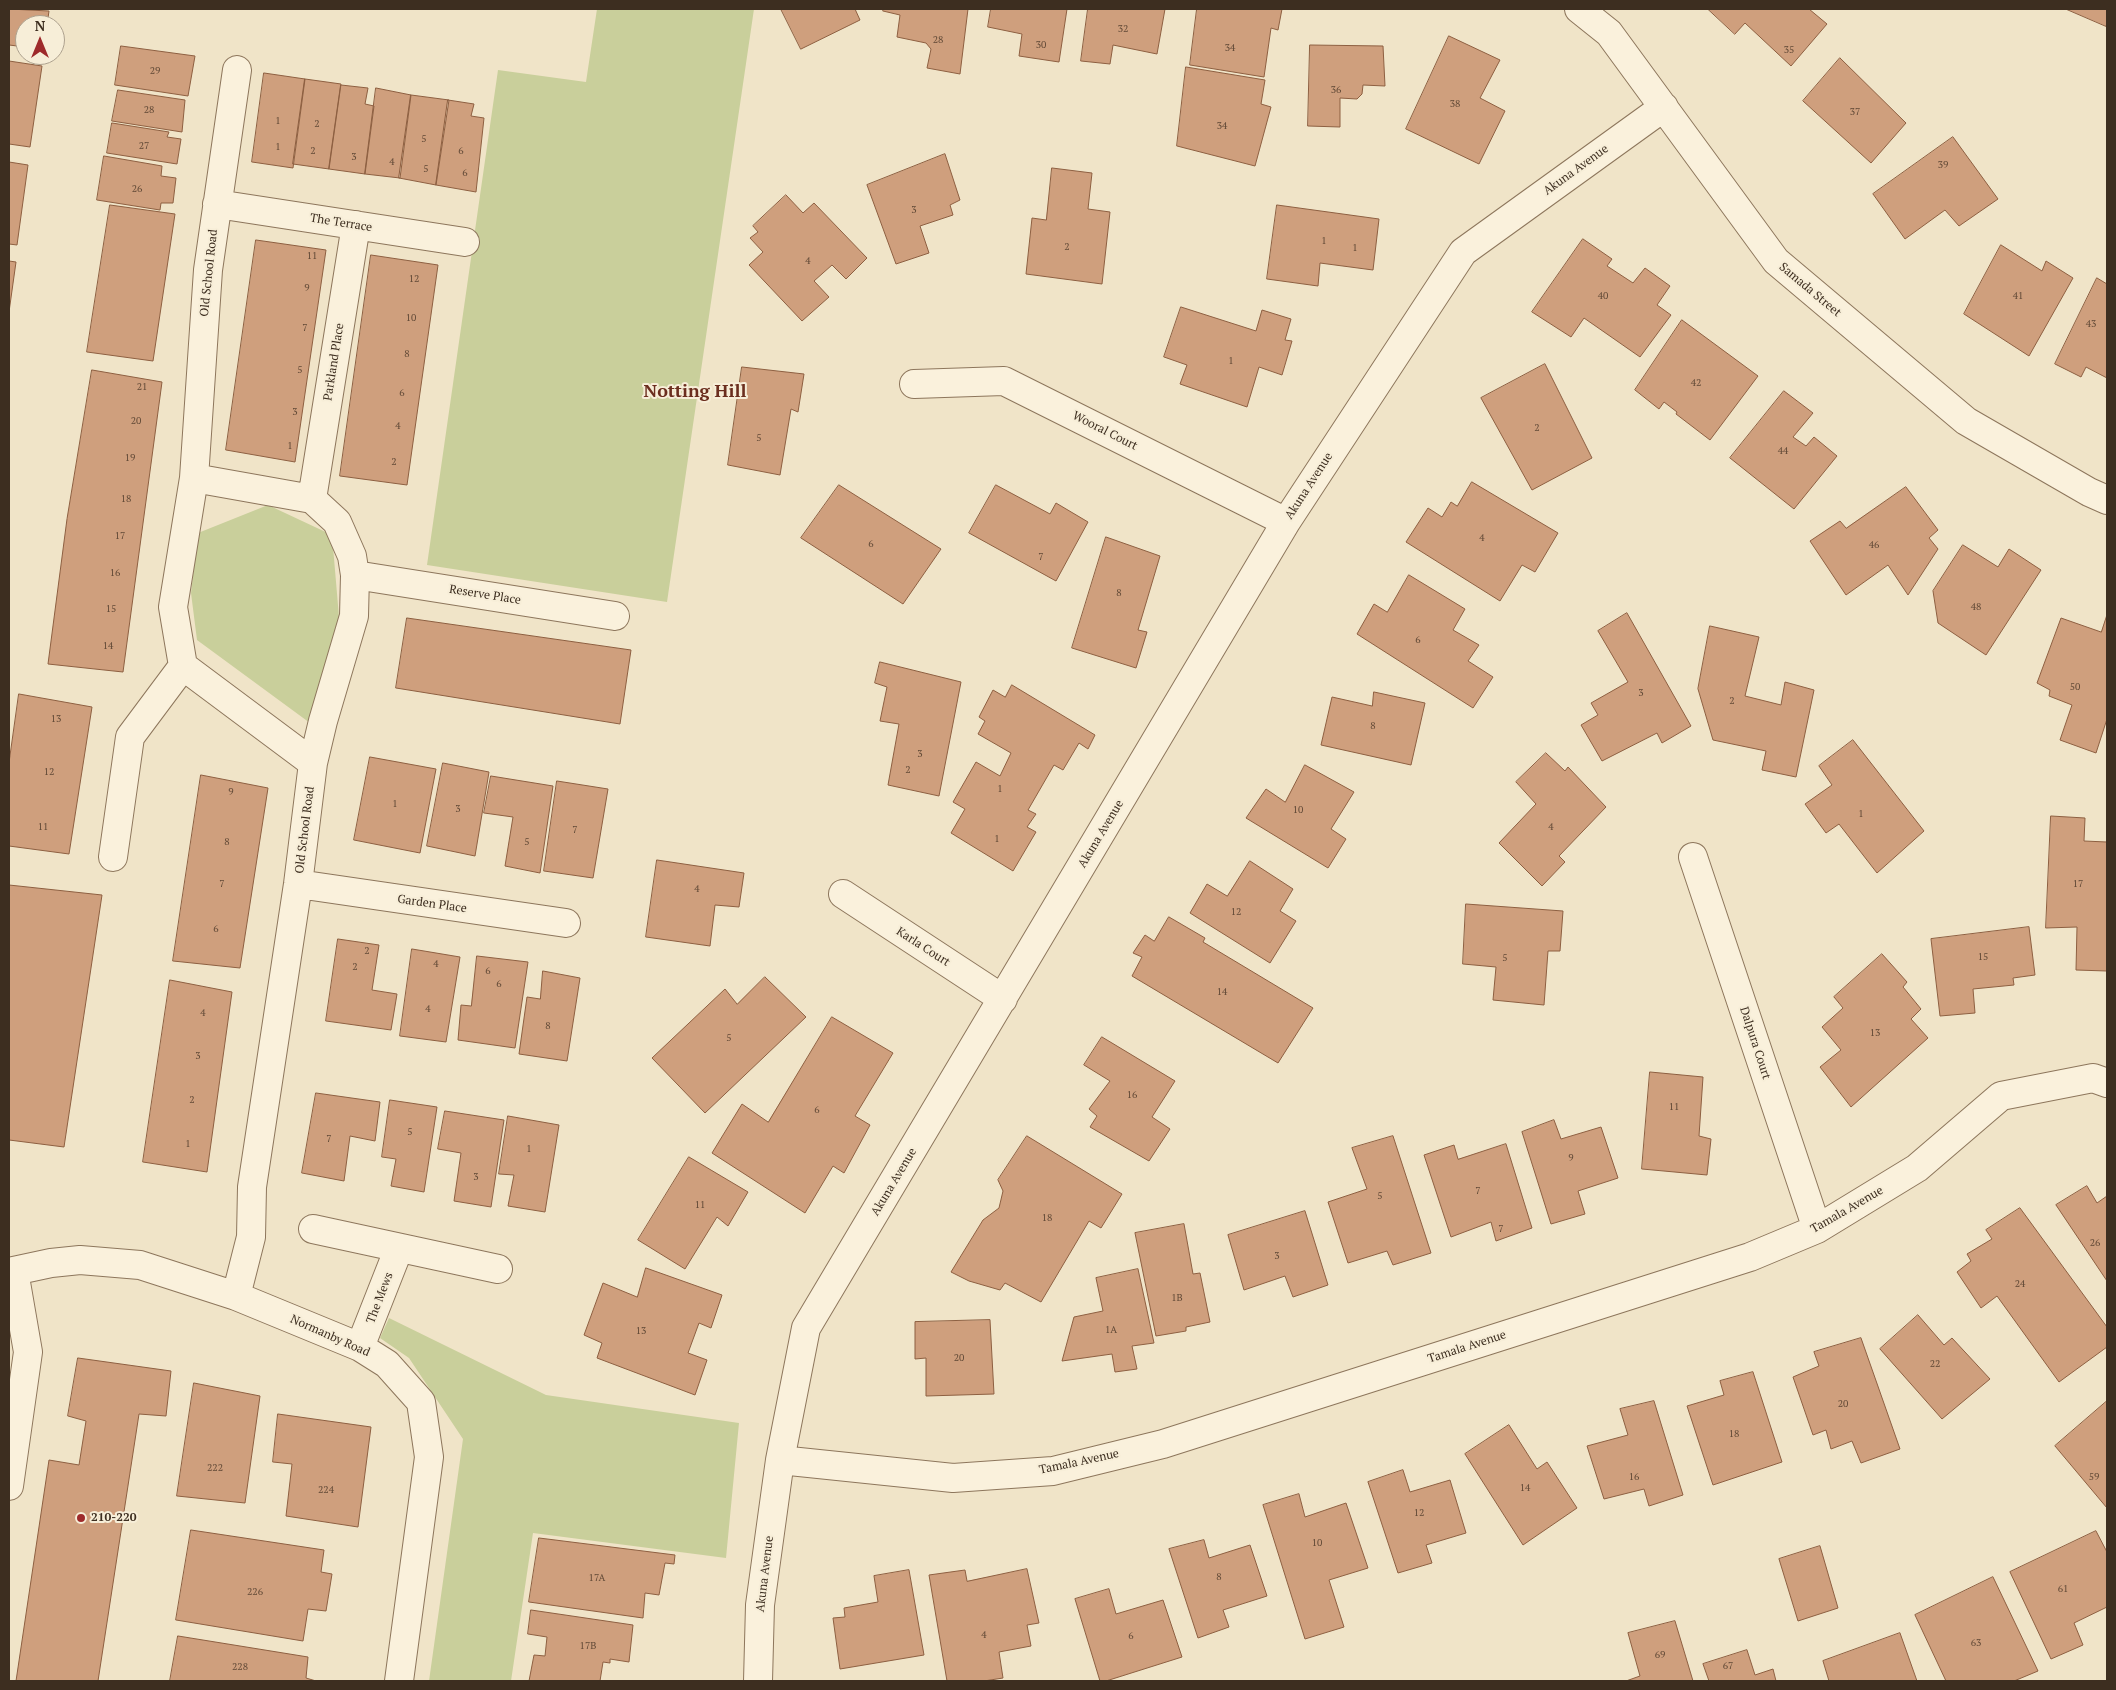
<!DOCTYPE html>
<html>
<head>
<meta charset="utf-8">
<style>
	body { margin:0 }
	#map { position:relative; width:2116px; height:1690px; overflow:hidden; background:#f0e4c8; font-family:"PT Serif",serif }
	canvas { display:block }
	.frame { position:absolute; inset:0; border:10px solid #3d2e20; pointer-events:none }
	.north { position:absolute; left:15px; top:15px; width:50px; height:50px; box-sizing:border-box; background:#f7eed8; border:1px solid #ada18e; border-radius:50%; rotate:0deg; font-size:14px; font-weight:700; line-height:20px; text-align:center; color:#3d2e20 }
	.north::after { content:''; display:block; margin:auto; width:18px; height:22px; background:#9e2a2b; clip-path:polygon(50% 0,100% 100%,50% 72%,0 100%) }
</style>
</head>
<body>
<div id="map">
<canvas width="2116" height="1690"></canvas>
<div class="frame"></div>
<div class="north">N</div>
</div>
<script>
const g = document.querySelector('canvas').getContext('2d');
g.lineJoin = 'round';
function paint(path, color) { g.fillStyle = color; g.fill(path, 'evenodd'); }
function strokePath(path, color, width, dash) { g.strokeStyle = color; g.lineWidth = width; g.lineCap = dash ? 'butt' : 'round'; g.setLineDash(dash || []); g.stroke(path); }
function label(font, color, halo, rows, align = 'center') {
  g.font = font + ' "PT Serif",serif'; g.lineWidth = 4; g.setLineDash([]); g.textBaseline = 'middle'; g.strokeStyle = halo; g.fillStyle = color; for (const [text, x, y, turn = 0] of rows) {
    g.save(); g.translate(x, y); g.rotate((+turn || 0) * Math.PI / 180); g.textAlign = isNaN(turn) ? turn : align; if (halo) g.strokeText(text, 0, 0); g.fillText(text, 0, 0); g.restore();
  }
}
paint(new Path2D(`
	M 597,9 L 754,9 L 667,602 L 427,565 L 498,70 L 586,82 Z
	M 268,505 L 332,535 L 339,617 L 310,723 L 197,640 L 191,593 L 198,533 Z
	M 389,1318 L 546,1395 L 739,1423 L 726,1558 L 533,1533 L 511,1681 L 429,1681 L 463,1439 L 409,1358 L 380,1338 Z`), '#c9cf9b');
const building = new Path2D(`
	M 9,9 L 49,11 L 47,25 L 25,25 L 25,47 L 9,45 Z
	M 781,9 L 855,9 L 860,20 L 801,49 Z
	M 884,9 L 968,9 L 960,74 L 927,68 L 931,49 L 926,43 L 897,37 L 900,15 L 883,11 Z
	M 991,9 L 1067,9 L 1059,62 L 1019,56 L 1022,34 L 988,27 Z
	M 1088,9 L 1165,9 L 1157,54 L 1113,45 L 1110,64 L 1081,61 Z
	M 1197,9 L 1282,9 L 1278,30 L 1271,28 L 1264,77 L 1190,65 Z
	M 1708,9 L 1809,9 L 1827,24 L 1791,66 L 1745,23 L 1735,34 Z
	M 2066,9 L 2107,9 L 2107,23 L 2106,26 Z
	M 1449,36 L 1500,60 L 1480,98 L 1505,111 L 1479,164 L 1406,129 Z
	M 1310,45 L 1383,46 L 1385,86 L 1363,85 L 1362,94 L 1357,99 L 1340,98 L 1340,127 L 1308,126 Z
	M 121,46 L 195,56 L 188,96 L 115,85 Z
	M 1840,58 L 1906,123 L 1871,163 L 1803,101 Z
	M 9,61 L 42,66 L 30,147 L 9,144 Z
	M 1186,67 L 1265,80 L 1261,104 L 1271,107 L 1255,166 L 1177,146 Z
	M 264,73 L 305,79 L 293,168 L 252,162 Z
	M 305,79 L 341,84 L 329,169 L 293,164 Z
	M 341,85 L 368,88 L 365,104 L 374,106 L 365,174 L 329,169 Z
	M 376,88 L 411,95 L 400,178 L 365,174 Z
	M 118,90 L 185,100 L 182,132 L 112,121 Z
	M 411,95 L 449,100 L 436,185 L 399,178 Z
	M 448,100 L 474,104 L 471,116 L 484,118 L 476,192 L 436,185 Z
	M 112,123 L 169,132 L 167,137 L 181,139 L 177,164 L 107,153 Z
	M 1953,137 L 1998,199 L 1959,226 L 1945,210 L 1905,239 L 1873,194 Z
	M 945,154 L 960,200 L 950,205 L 953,215 L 920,226 L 929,253 L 896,264 L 867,185 Z
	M 104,156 L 162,166 L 161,176 L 176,178 L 173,203 L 161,203 L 160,210 L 97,200 Z
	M 9,162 L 28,165 L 17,245 L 9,244 Z
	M 1052,168 L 1092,173 L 1088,209 L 1110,212 L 1102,284 L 1026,274 L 1032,218 L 1046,220 Z
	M 786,195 L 803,213 L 814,203 L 867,258 L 846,279 L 832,265 L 814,281 L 829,297 L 802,321 L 749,265 L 763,252 L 750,238 L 758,232 L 753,226 Z
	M 110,205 L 175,214 L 153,361 L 87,352 Z
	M 1277,205 L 1379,219 L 1373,270 L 1320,263 L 1318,286 L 1267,279 Z
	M 1583,239 L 1612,259 L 1607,266 L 1633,283 L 1645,268 L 1670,286 L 1657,305 L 1671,315 L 1640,357 L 1584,318 L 1571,337 L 1532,312 Z
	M 256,240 L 326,250 L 295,462 L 226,450 Z
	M 2001,245 L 2042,271 L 2046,261 L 2073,278 L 2029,356 L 1964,314 Z
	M 371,255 L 438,265 L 407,485 L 340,476 Z
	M 9,261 L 16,262 L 9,312 Z
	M 2097,278 L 2107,284 L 2107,378 L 2086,367 L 2081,377 L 2055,364 Z
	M 1181,307 L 1256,331 L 1262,310 L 1291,319 L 1285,340 L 1292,341 L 1282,375 L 1259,367 L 1247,407 L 1180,384 L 1187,365 L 1164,357 Z
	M 1682,320 L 1758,376 L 1710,440 L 1676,414 L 1677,412 L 1664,402 L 1659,409 L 1635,390 Z
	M 1545,364 L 1592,458 L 1532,490 L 1481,398 Z
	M 742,367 L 804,374 L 798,412 L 791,409 L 780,475 L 728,465 Z
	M 92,370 L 162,382 L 123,672 L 48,664 L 67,519 Z
	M 1784,391 L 1813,413 L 1793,437 L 1806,446 L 1814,437 L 1837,456 L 1794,509 L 1730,458 Z
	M 1472,482 L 1558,533 L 1535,572 L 1522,565 L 1500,601 L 1406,542 L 1428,508 L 1442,517 L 1451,502 L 1457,506 Z
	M 839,485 L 941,549 L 903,604 L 801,538 Z
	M 996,485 L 1050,514 L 1056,503 L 1088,522 L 1056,581 L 969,533 Z
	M 1906,487 L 1938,530 L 1929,538 L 1938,549 L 1908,595 L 1888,565 L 1846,595 L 1810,541 L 1840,521 L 1846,528 Z
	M 1106,537 L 1160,556 L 1138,630 L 1147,632 L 1136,668 L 1072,648 Z
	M 1963,545 L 1998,567 L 2009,549 L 2041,570 L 1986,655 L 1938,623 L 1933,591 Z
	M 1409,575 L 1465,609 L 1453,630 L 1479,645 L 1468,661 L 1493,677 L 1473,708 L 1357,634 L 1374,604 L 1387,612 Z
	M 1627,613 L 1691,726 L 1662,743 L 1657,733 L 1602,761 L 1581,725 L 1598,715 L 1591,703 L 1628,682 L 1598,631 Z
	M 2107,615 L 2107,719 L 2096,753 L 2060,740 L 2072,705 L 2049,696 L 2050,690 L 2037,683 L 2061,618 L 2101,632 Z
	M 407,618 L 631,650 L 620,724 L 396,688 Z
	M 1710,626 L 1759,637 L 1745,696 L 1781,705 L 1785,682 L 1814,690 L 1796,777 L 1762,770 L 1766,751 L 1713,740 L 1698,689 Z
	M 880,662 L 961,682 L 939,796 L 888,785 L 899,724 L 880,721 L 887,687 L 875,683 Z
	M 1012,685 L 1095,735 L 1088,749 L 1079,743 L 1063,770 L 1054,765 L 1028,810 L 1036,814 L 1027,827 L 1036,832 L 1013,871 L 951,833 L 965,809 L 953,802 L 976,762 L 1000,776 L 1011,753 L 978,734 L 985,721 L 979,717 L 993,690 L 1005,697 Z
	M 1374,692 L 1425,703 L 1411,765 L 1321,745 L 1332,697 L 1372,706 Z
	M 19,694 L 92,707 L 69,854 L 9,846 L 9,763 Z
	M 1853,740 L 1924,831 L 1877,873 L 1839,824 L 1826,833 L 1805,804 L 1832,785 L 1819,766 Z
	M 1546,753 L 1565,771 L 1568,767 L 1606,807 L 1559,856 L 1565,862 L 1542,886 L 1499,843 L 1536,804 L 1516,782 Z
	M 370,757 L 436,769 L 420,853 L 354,840 Z
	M 443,763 L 489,772 L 475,856 L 427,846 Z
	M 1305,765 L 1354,792 L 1331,829 L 1346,839 L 1328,868 L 1246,818 L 1266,789 L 1285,802 Z
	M 201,775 L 268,788 L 240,968 L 173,961 Z
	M 491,776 L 553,786 L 540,873 L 505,866 L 513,817 L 484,813 Z
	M 557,781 L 608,789 L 593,878 L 544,871 Z
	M 2051,816 L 2085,818 L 2084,841 L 2107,842 L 2107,971 L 2076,970 L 2077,927 L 2046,928 Z
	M 657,860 L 744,873 L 739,907 L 715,905 L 710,946 L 646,937 Z
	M 1250,861 L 1293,889 L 1280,911 L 1296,921 L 1270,963 L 1190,913 L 1207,884 L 1227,896 Z
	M 9,885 L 102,895 L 64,1147 L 9,1140 Z
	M 1466,904 L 1563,911 L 1560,951 L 1548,951 L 1544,1005 L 1493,1000 L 1496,967 L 1463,964 Z
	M 1169,917 L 1205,938 L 1203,942 L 1313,1008 L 1278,1063 L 1132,976 L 1142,957 L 1133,953 L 1145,935 L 1154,941 Z
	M 2029,927 L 2035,975 L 2013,978 L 2014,985 L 1973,989 L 1975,1013 L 1940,1016 L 1931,939 Z
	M 338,939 L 379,945 L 372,990 L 397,994 L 391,1030 L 326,1021 Z
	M 412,949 L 460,957 L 446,1042 L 400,1036 Z
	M 1882,954 L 1907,982 L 1903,987 L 1921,1009 L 1911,1019 L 1928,1038 L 1851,1107 L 1820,1067 L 1841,1050 L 1822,1027 L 1843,1008 L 1834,997 Z
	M 477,956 L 528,962 L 515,1048 L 458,1040 L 461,1005 L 471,1006 Z
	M 543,971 L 580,978 L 567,1061 L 519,1054 L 527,997 L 540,999 Z
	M 765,977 L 806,1017 L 705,1113 L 652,1058 L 725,989 L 737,1004 Z
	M 170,980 L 232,992 L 207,1172 L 143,1162 Z
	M 832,1017 L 893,1053 L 855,1116 L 870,1125 L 844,1173 L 833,1166 L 805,1213 L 712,1153 L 742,1104 L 768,1122 Z
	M 1102,1037 L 1175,1081 L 1152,1117 L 1170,1129 L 1149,1161 L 1090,1127 L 1097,1116 L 1089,1109 L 1110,1081 L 1084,1065 Z
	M 1650,1072 L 1703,1077 L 1699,1136 L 1711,1139 L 1707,1175 L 1642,1169 Z
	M 316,1093 L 380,1102 L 375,1141 L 350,1136 L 344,1181 L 302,1173 Z
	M 390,1100 L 437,1107 L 424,1192 L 391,1186 L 396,1159 L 382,1157 Z
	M 445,1111 L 504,1120 L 491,1207 L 454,1201 L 461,1153 L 438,1149 Z
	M 508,1116 L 559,1125 L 545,1212 L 508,1206 L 514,1175 L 499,1174 Z
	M 1554,1120 L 1561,1139 L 1601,1127 L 1618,1178 L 1578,1191 L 1585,1214 L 1551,1224 L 1522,1132 Z
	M 1027,1136 L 1122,1194 L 1101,1228 L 1089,1221 L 1041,1302 L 1005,1283 L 1000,1290 L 969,1281 L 951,1272 L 983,1220 L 999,1208 L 1003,1191 L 998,1180 Z
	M 1393,1136 L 1431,1253 L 1393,1265 L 1387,1251 L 1348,1263 L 1328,1202 L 1367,1189 L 1352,1148 Z
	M 1506,1144 L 1532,1228 L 1496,1241 L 1491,1222 L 1451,1237 L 1424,1155 L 1454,1145 L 1458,1159 Z
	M 689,1157 L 748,1192 L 728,1226 L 717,1217 L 685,1269 L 638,1240 Z
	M 2087,1186 L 2097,1203 L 2107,1196 L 2107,1281 L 2056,1205 Z
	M 2020,1208 L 2107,1327 L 2107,1347 L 2059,1382 L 1997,1296 L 1981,1308 L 1957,1272 L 1971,1261 L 1967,1254 L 1992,1239 L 1986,1230 Z
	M 1305,1211 L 1328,1285 L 1293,1297 L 1285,1276 L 1244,1290 L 1228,1235 Z
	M 1184,1224 L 1193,1274 L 1200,1273 L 1210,1322 L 1186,1327 L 1186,1331 L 1156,1336 L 1135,1233 Z
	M 646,1268 L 722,1295 L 711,1328 L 699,1323 L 688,1353 L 707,1360 L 695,1395 L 597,1358 L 602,1343 L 584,1335 L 603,1283 L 637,1297 Z
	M 1138,1269 L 1154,1343 L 1132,1346 L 1137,1369 L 1115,1372 L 1112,1354 L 1062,1361 L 1074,1317 L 1103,1311 L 1096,1278 Z
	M 1918,1315 L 1944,1345 L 1952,1338 L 1990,1379 L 1942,1419 L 1880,1349 Z
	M 990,1320 L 994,1394 L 926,1396 L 926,1358 L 915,1359 L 915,1322 Z
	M 1861,1338 L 1900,1449 L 1861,1463 L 1852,1441 L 1831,1449 L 1826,1430 L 1813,1435 L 1793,1377 L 1819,1366 L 1814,1352 Z
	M 78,1358 L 171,1371 L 166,1416 L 139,1414 L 98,1681 L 16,1681 L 49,1460 L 79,1465 L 86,1421 L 68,1416 Z
	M 1753,1372 L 1782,1462 L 1713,1485 L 1687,1406 L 1724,1395 L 1720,1381 Z
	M 194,1383 L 260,1396 L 245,1503 L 177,1496 Z
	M 1654,1401 L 1683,1495 L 1649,1506 L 1644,1489 L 1604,1499 L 1587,1446 L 1628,1435 L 1620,1409 Z
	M 2107,1401 L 2107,1508 L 2055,1446 Z
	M 278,1414 L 371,1427 L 358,1527 L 286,1516 L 292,1464 L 273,1462 Z
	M 1509,1425 L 1537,1469 L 1547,1462 L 1577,1508 L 1523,1545 L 1465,1454 Z
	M 1403,1470 L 1410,1492 L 1450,1480 L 1466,1533 L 1426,1545 L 1432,1563 L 1398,1573 L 1368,1482 Z
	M 1299,1494 L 1305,1517 L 1346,1503 L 1368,1568 L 1329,1580 L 1344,1627 L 1305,1639 L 1263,1505 Z
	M 191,1530 L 324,1550 L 321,1572 L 332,1574 L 326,1611 L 308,1609 L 303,1641 L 176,1620 Z
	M 2096,1531 L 2107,1552 L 2107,1607 L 2074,1623 L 2083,1645 L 2051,1659 L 2010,1572 Z
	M 539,1538 L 675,1555 L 674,1564 L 665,1563 L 659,1595 L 645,1593 L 643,1618 L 529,1602 Z
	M 1204,1540 L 1209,1558 L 1250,1545 L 1267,1596 L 1223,1610 L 1229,1627 L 1198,1638 L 1169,1549 Z
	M 1820,1546 L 1838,1608 L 1798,1621 L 1779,1559 Z
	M 1027,1569 L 1039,1623 L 1027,1625 L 1031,1646 L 999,1652 L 1003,1678 L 984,1681 L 947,1681 L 929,1575 L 965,1570 L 967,1581 Z
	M 909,1570 L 924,1655 L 840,1669 L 833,1618 L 845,1617 L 844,1608 L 878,1602 L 874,1576 Z
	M 1993,1577 L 2038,1671 L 2014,1681 L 1946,1681 L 1915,1615 Z
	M 1109,1589 L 1116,1614 L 1163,1600 L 1182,1657 L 1106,1681 L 1100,1681 L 1075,1599 Z
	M 531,1610 L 633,1625 L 629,1662 L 610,1659 L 610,1663 L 603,1662 L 600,1681 L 529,1681 L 534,1655 L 545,1656 L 547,1637 L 528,1634 Z
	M 1675,1621 L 1693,1681 L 1626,1681 L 1640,1676 L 1628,1633 Z
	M 1900,1633 L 1917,1681 L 1829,1681 L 1823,1661 Z
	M 178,1636 L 308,1657 L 306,1678 L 316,1681 L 170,1681 Z
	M 1747,1650 L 1755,1675 L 1773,1669 L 1776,1681 L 1709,1681 L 1703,1664 Z`);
paint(building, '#cf9f7d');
strokePath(building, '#8d5f41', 1);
const minor = new Path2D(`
	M 1579,9 L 1609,33 L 1776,261 L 1966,421 L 2089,492 L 2107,500
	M 217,204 L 465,242
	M 914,384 L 1004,381 L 1286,522
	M 194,478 L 312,499 L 337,522 L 352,556 L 355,575 L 354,616 L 323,721 L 313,763 L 298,884 L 252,1187 L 251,1237 L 236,1296
	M 312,499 L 356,225
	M 355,575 L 615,616
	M 183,666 L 313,763
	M 113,857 L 130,737 L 183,666 L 173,607 L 194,478 L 208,270 L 237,70
	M 1693,857 L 1817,1229
	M 298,884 L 566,923
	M 843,894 L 1003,999
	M 313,1229 L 498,1269
	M 9,1272 L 51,1263 L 80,1260 L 140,1265 L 236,1296 L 360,1347 L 387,1364 L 421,1402 L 429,1457 L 399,1681
	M 360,1347 L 399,1248
	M 780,1460 L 953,1478 L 1053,1471 L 1163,1444 L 1750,1257 L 1817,1229 L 1917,1168 L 2001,1096 L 2093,1078 L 2107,1083
	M 9,1486 L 28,1352 L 14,1271
	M 758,1681 L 760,1605 L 780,1460 L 806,1328 L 1286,522 L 1463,252 L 1664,107`);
strokePath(minor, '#8d765c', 30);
strokePath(minor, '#faf1dc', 28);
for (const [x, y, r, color] of [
	[81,1518,5,"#9e2a2b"]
]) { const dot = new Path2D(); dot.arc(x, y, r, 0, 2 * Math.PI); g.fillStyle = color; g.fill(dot); strokePath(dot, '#f7eed8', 2); }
label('10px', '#624a37', null, [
	["32",1123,29],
	["28",938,40],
	["30",1041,45],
	["34",1230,48],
	["35",1789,50],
	["29",155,71],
	["36",1336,90],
	["38",1455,104],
	["28",149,110],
	["37",1855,112],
	["1",278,121],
	["2",317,124],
	["34",1222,126],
	["5",424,139],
	["27",144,146],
	["1",278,147],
	["2",313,151],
	["6",461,151],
	["3",354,157],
	["4",392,162],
	["39",1943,165],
	["5",426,169],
	["6",465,173],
	["26",137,189],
	["3",914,210],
	["1",1324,241],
	["2",1067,247],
	["1",1355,248],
	["11",312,256],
	["4",808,261],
	["12",414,279],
	["9",307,288],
	["40",1603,296],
	["41",2018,296],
	["10",411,318],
	["43",2091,324],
	["7",305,328],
	["8",407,354],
	["1",1231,361],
	["5",300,370],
	["42",1696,383],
	["21",142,387],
	["6",402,393],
	["3",295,412],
	["20",136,421],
	["4",398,426],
	["2",1537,428],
	["5",759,438],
	["1",290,446],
	["44",1783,451],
	["19",130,458],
	["2",394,462],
	["18",126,499],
	["17",120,536],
	["4",1482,538],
	["6",871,544],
	["46",1874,545],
	["7",1041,557],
	["16",115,573],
	["8",1119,593],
	["48",1976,607],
	["15",111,609],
	["6",1418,640],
	["14",108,646],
	["50",2075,687],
	["3",1641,693],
	["2",1732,701],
	["13",56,719],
	["8",1373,726],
	["3",920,754],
	["2",908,770],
	["12",49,772],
	["1",1000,789],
	["9",231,792],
	["1",395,804],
	["3",458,809],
	["10",1298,810],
	["1",1861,814],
	["11",43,827],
	["4",1551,827],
	["7",575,830],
	["1",997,839],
	["8",227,842],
	["5",527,842],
	["7",222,884],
	["17",2078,884],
	["4",697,889],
	["12",1236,912],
	["6",216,929],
	["2",367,951],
	["15",1983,957],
	["5",1505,958],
	["4",436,964],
	["2",355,967],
	["6",488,971],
	["6",499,984],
	["14",1222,992],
	["4",428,1009],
	["4",203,1013],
	["8",548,1026],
	["13",1875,1033],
	["5",729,1038],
	["3",198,1056],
	["16",1132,1095],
	["2",192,1100],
	["11",1674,1107],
	["6",817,1110],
	["5",410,1132],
	["7",329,1139],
	["1",188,1144],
	["1",529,1149],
	["9",1571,1158],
	["3",476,1177],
	["7",1478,1191],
	["5",1380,1196],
	["11",700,1205],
	["18",1047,1218],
	["7",1501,1229],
	["26",2095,1243],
	["3",1277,1256],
	["24",2020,1284],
	["1B",1177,1298],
	["1A",1111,1330],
	["13",641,1331],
	["20",959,1358],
	["22",1935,1364],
	["20",1843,1404],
	["18",1734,1434],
	["222",215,1468],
	["16",1634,1477],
	["59",2094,1477],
	["14",1525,1488],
	["224",326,1490],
	["12",1419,1513],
	["10",1317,1543],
	["8",1219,1577],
	["17A",597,1578],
	["61",2063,1589],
	["226",255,1592],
	["4",984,1635],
	["6",1131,1636],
	["63",1976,1643],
	["17B",588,1646],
	["69",1660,1655],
	["67",1728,1666],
	["228",240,1667]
]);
label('12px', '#3d2e20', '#f7eed8', [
	["Akuna Avenue",1576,170,-36],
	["The Terrace",341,223,9],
	["Old School Road",209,273,-84],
	["Samada Street",1810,290,40],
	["Parkland Place",334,362,-81],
	["Wooral Court",1105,431,27],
	["Akuna Avenue",1309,486,-57],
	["Reserve Place",485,595,9],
	["Old School Road",305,830,-83],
	["Akuna Avenue",1101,834,-59],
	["Garden Place",432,904,8],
	["Karla Court",923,947,33],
	["Dalpura Court",1755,1043,72],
	["Akuna Avenue",894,1182,-59],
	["Tamala Avenue",1847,1210,-30],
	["The Mews",380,1298,-69],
	["Normanby Road",330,1336,24],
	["Tamala Avenue",1467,1347,-18],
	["Tamala Avenue",1079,1462,-12],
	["Akuna Avenue",765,1574,-83]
]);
label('bold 12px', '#3d2e20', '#f7eed8', [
	["210-220",91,1518]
], 'left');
label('bold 18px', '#6b2e1e', '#f7eed8', [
	["Notting Hill",695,392]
]);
</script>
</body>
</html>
